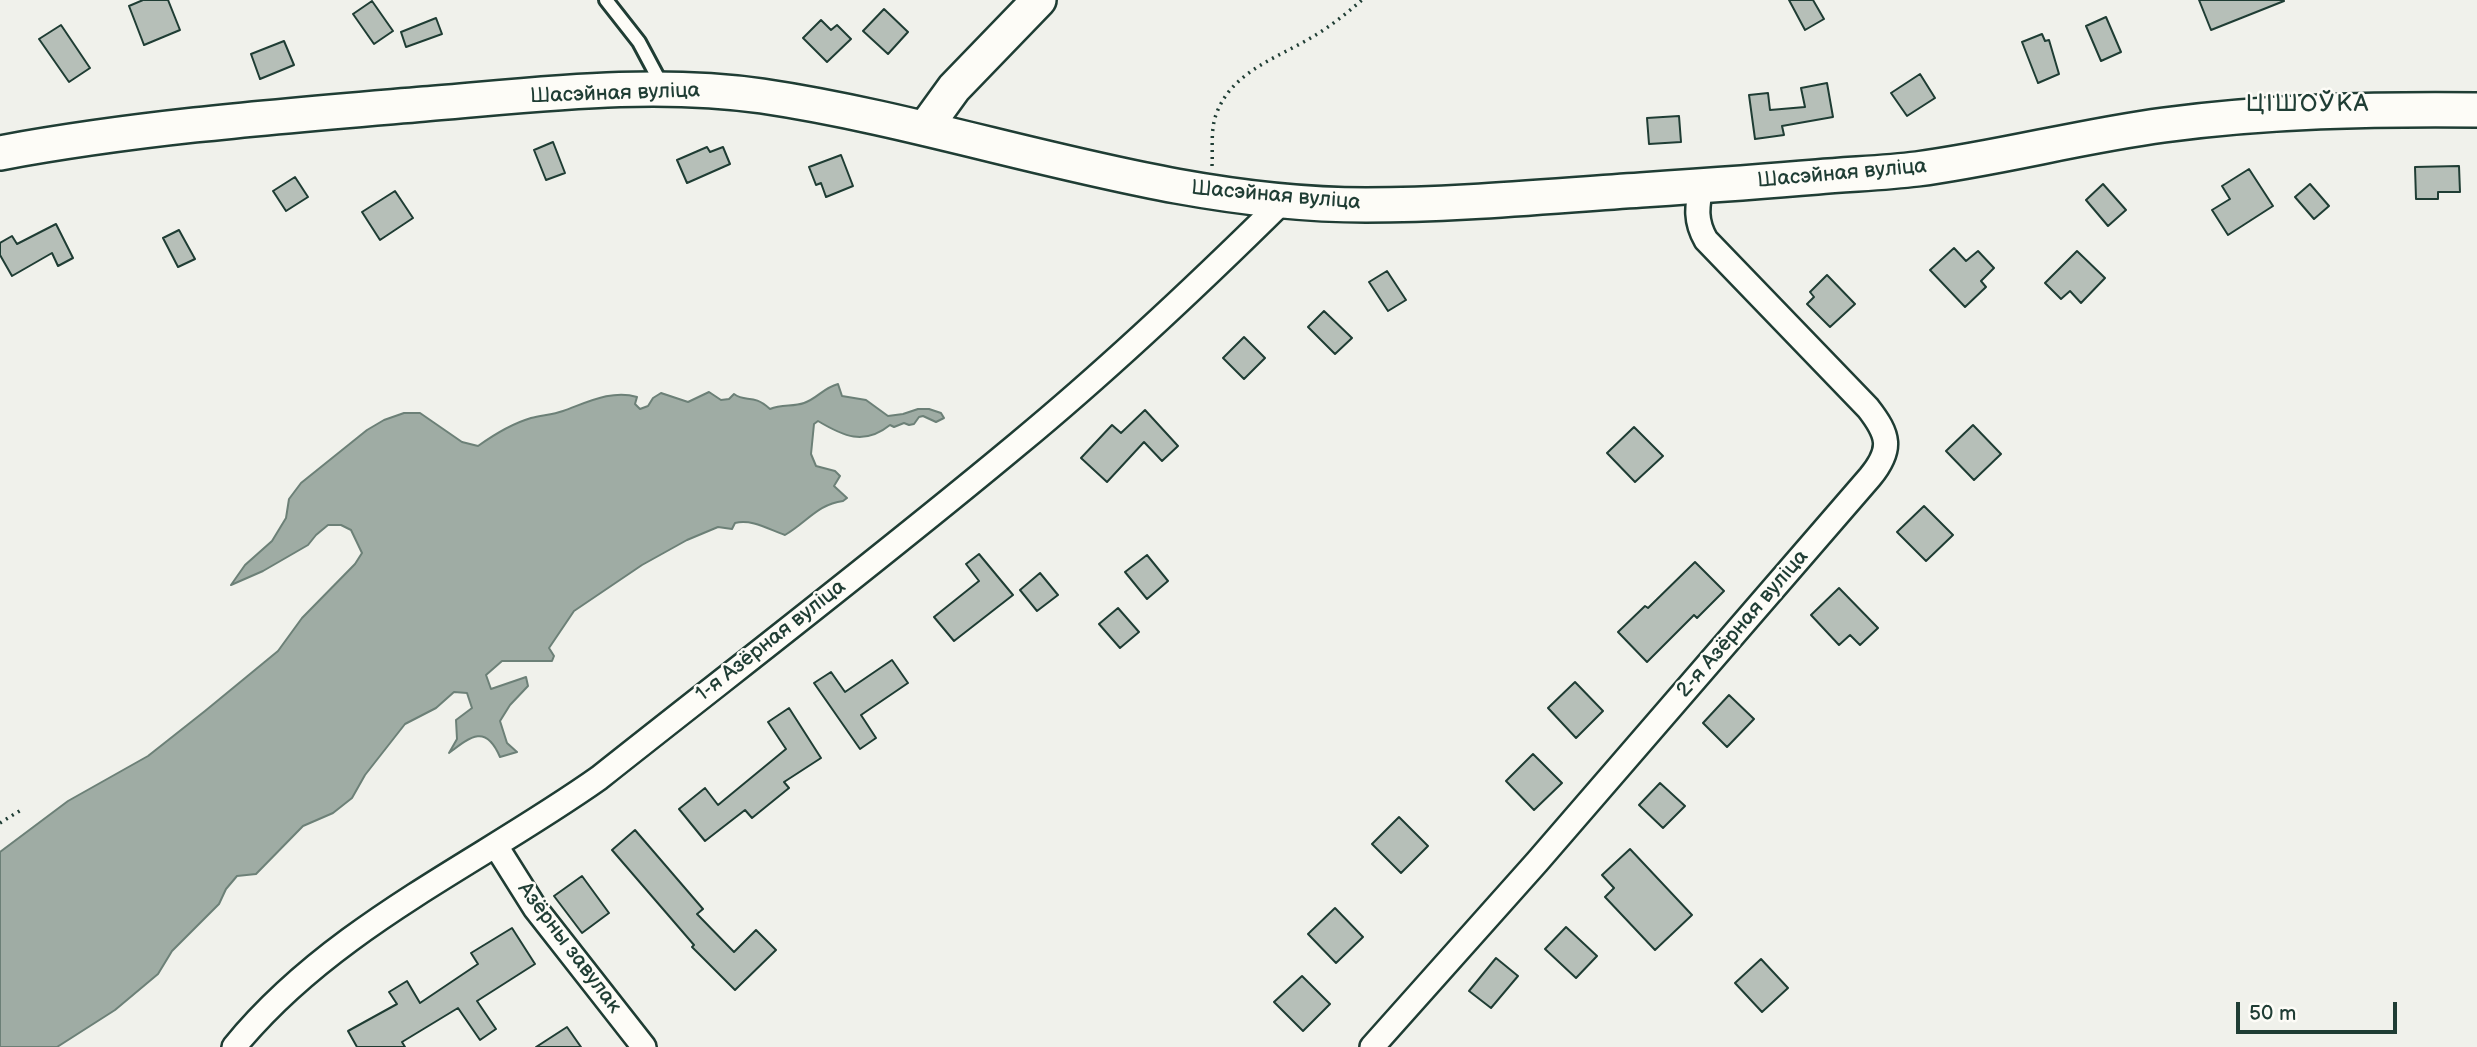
<!DOCTYPE html>
<html>
<head>
<meta charset="utf-8">
<style>
	body { margin:0 }
	#map { position:relative; width:2477px; height:1047px; overflow:hidden; background:#f0f1eb; font-family:"Balsamiq Sans",sans-serif }
	canvas { display:block }
	.scale { position:absolute; left:2236px; top:1002px; width:161px; height:32px; box-sizing:border-box; border:4px solid #1f3d34; border-top:0; padding-left:9px; font-size:21px; line-height:24px; white-space:nowrap; color:#1f3d34; -webkit-text-stroke:5px #fdfcf7; paint-order:stroke }
</style>
</head>
<body>
<div id="map">
<canvas width="2477" height="1047"></canvas>
<div class="scale">50 m</div>
</div>
<script>
const g = document.querySelector('canvas').getContext('2d');
g.lineJoin = 'round';
function paint(path, color) { g.fillStyle = color; g.fill(path, 'evenodd'); }
function strokePath(path, color, width, dash) { g.strokeStyle = color; g.lineWidth = width; g.lineCap = dash ? 'butt' : 'round'; g.setLineDash(dash || []); g.stroke(path); }
function label(font, color, halo, rows, align = 'center') {
  g.font = font + ' "Balsamiq Sans",sans-serif'; g.lineWidth = 5; g.setLineDash([]); g.textBaseline = 'middle'; g.strokeStyle = halo; g.fillStyle = color; for (const [text, x, y, turn = 0] of rows) {
    g.save(); g.translate(x, y); g.rotate((+turn || 0) * Math.PI / 180); g.textAlign = isNaN(turn) ? turn : align; if (halo) g.strokeText(text, 0, 0); g.fillText(text, 0, 0); g.restore();
  }
}
const water = new Path2D(`
	M 838,384 L 842,396 L 866,400 L 888,416 L 903,414 L 918,409 L 929,409 L 941,413 L 944,418 L 936,422 L 923,416 L 919,417 L 914,424 L 909,425 L 904,423 L 894,427 L 890,425 C 864,446 843,436 818,421 L 814,424 L 811,454 L 816,466 L 835,471 L 840,476 L 834,486 L 847,498 L 843,501 C 818,504 806,523 785,535 C 768,529 752,519 735,523 L 732,529 L 718,527 L 687,540 L 642,565 L 574,611 L 549,648 L 554,656 L 552,661 L 502,661 L 486,675 L 491,689 L 526,677 L 528,686 L 510,705 L 500,721 L 507,743 L 517,752 L 500,757 C 486,724 471,736 449,753 L 457,739 L 456,720 L 472,708 L 467,693 L 454,692 L 436,708 L 405,724 L 365,775 L 352,798 L 333,813 L 303,826 L 256,874 L 237,876 L 226,889 L 219,904 L 172,951 L 158,974 L 115,1010 L 57,1047 L 0,1047 L 0,852 L 68,801 L 148,756 L 205,711 L 278,651 L 302,618 L 355,564 L 362,553 L 351,530 L 341,525 L 328,525 L 316,535 L 308,545 L 263,571 L 231,585 L 245,565 L 272,541 L 286,518 L 289,499 L 301,483 L 367,430 L 384,420 L 404,413 L 420,413 L 462,442 L 478,446 C 492,436 514,423 531,418 C 541,415 552,415 563,411 C 586,403 612,389 637,397 L 635,404 L 640,409 L 648,406 L 653,398 L 661,393 L 688,402 L 709,392 L 721,400 L 729,399 L 734,394 C 746,403 753,393 770,409 C 782,404 793,407 804,403 C 818,398 823,388 838,384 Z`);
paint(water, '#9faca4');
strokePath(water, '#6c8077', 2);
const building = new Path2D(`
	M 143,0 L 168,0 L 180,30 L 144,45 L 129,6 Z
	M 1789,0 L 1813,0 L 1824,19 L 1805,30 Z
	M 2199,0 L 2283,0 L 2284,1 L 2211,30 Z
	M 372,1 L 393,31 L 374,44 L 353,14 Z
	M 884,9 L 908,32 L 888,54 L 863,31 Z
	M 2106,17 L 2121,52 L 2101,61 L 2086,26 Z
	M 436,18 L 442,34 L 406,47 L 401,32 Z
	M 821,20 L 831,30 L 837,25 L 851,39 L 827,62 L 803,38 Z
	M 61,25 L 90,68 L 69,82 L 39,39 Z
	M 2042,34 L 2045,41 L 2049,40 L 2059,74 L 2038,83 L 2022,42 Z
	M 284,41 L 294,65 L 260,79 L 251,54 Z
	M 1920,74 L 1935,98 L 1907,116 L 1891,93 Z
	M 1827,83 L 1833,117 L 1782,126 L 1784,135 L 1755,139 L 1749,95 L 1768,93 L 1770,110 L 1805,107 L 1801,88 Z
	M 1679,116 L 1681,142 L 1649,144 L 1647,118 Z
	M 553,142 L 565,173 L 546,180 L 534,150 Z
	M 707,147 L 710,152 L 723,147 L 730,164 L 687,183 L 677,160 Z
	M 841,155 L 853,186 L 826,197 L 821,183 L 816,185 L 809,167 Z
	M 2459,166 L 2460,192 L 2438,192 L 2438,199 L 2416,199 L 2415,167 Z
	M 2249,169 L 2273,206 L 2228,235 L 2212,210 L 2230,199 L 2222,186 Z
	M 295,177 L 308,197 L 286,211 L 273,191 Z
	M 2103,184 L 2126,210 L 2108,226 L 2086,200 Z
	M 2310,184 L 2329,206 L 2314,219 L 2295,197 Z
	M 395,191 L 413,218 L 380,240 L 362,212 Z
	M 56,224 L 73,258 L 58,266 L 52,253 L 12,276 L 0,255 L 0,243 L 12,236 L 17,244 Z
	M 179,230 L 195,259 L 178,267 L 163,238 Z
	M 1954,248 L 1966,261 L 1978,251 L 1994,268 L 1981,281 L 1986,287 L 1965,307 L 1930,270 Z
	M 2077,251 L 2105,278 L 2081,303 L 2070,291 L 2061,299 L 2045,283 Z
	M 1387,271 L 1406,300 L 1388,311 L 1369,282 Z
	M 1827,275 L 1855,304 L 1830,327 L 1807,304 L 1814,297 L 1810,292 Z
	M 1324,311 L 1352,338 L 1335,354 L 1308,327 Z
	M 1244,337 L 1265,358 L 1244,379 L 1223,358 Z
	M 1145,410 L 1178,446 L 1162,461 L 1144,442 L 1107,482 L 1081,458 L 1112,425 L 1121,433 Z
	M 1973,425 L 2001,454 L 1974,480 L 1946,451 Z
	M 1634,427 L 1663,456 L 1635,482 L 1607,453 Z
	M 1924,506 L 1953,535 L 1926,561 L 1897,532 Z
	M 979,554 L 1013,595 L 954,641 L 934,617 L 979,581 L 966,564 Z
	M 1147,555 L 1168,581 L 1147,599 L 1125,572 Z
	M 1695,562 L 1724,591 L 1697,618 L 1694,615 L 1647,662 L 1618,632 L 1645,606 L 1648,608 Z
	M 1040,573 L 1058,595 L 1037,611 L 1020,590 Z
	M 1839,588 L 1878,628 L 1860,645 L 1850,635 L 1839,645 L 1811,615 Z
	M 1118,608 L 1139,632 L 1120,648 L 1099,624 Z
	M 892,660 L 908,683 L 861,715 L 876,738 L 860,749 L 814,683 L 831,672 L 845,692 Z
	M 1575,682 L 1603,711 L 1576,738 L 1548,708 Z
	M 1729,695 L 1754,719 L 1727,747 L 1703,723 Z
	M 789,708 L 821,758 L 784,782 L 789,788 L 752,818 L 745,810 L 705,841 L 679,809 L 705,788 L 718,805 L 786,749 L 768,722 Z
	M 1533,754 L 1562,783 L 1534,810 L 1506,781 Z
	M 1660,783 L 1685,806 L 1663,828 L 1639,805 Z
	M 1399,817 L 1428,846 L 1401,873 L 1372,844 Z
	M 635,830 L 703,909 L 697,914 L 734,952 L 756,930 L 776,950 L 735,990 L 692,947 L 694,945 L 612,850 Z
	M 1630,849 L 1692,915 L 1655,950 L 1605,897 L 1614,888 L 1602,875 Z
	M 582,876 L 609,913 L 582,933 L 554,896 Z
	M 1335,908 L 1363,937 L 1336,963 L 1308,934 Z
	M 1566,927 L 1597,956 L 1576,978 L 1545,949 Z
	M 512,928 L 535,964 L 477,1001 L 496,1029 L 480,1040 L 458,1008 L 402,1042 L 405,1047 L 357,1047 L 348,1031 L 397,1004 L 389,992 L 407,981 L 420,1003 L 478,964 L 471,953 Z
	M 1496,958 L 1518,976 L 1491,1008 L 1469,991 Z
	M 1761,959 L 1788,988 L 1762,1012 L 1735,983 Z
	M 1302,976 L 1330,1004 L 1303,1031 L 1274,1002 Z
	M 567,1027 L 581,1047 L 536,1047 Z`);
paint(building, '#b6bfb8');
strokePath(building, '#1f3d34', 2);
const lane = new Path2D(`
	M 606,0 L 639,42 L 663,87`);
const street = new Path2D(`
	M 496,846 L 535,908 L 644,1047
	M 234,1047 C 331,928 476,865 599,778 C 739,667 880,559 1018,444 C 1110,368 1198,285 1283,201
	M 1372,1047 L 1537,862 L 1870,477 C 1893,449 1889,435 1868,408 L 1706,240 C 1695,221 1697,207 1701,186`);
const secondary = new Path2D(`
	M 925,128 L 954,88 L 1039,0
	M 0,153 C 139,127 283,116 424,104 C 536,95 649,80 762,96 C 964,126 1159,205 1366,205 C 1458,205 1550,196 1641,190 C 1700,186 1758,182 1817,177 C 1850,174 1884,173 1917,169 C 2000,158 2081,136 2164,125 C 2269,111 2371,109 2477,110`);
strokePath(lane, '#1f3d34', 18);
strokePath(street, '#1f3d34', 28);
strokePath(secondary, '#1f3d34', 38);
strokePath(new Path2D(`
	M 1212,166 C 1213,148 1210,129 1217,112 C 1234,70 1278,58 1314,36 C 1331,26 1347,13 1362,0
	M 0,823 L 21,810`), '#1f3d34', 3.5, [2, 5]);
strokePath(lane, '#fdfcf7', 12);
strokePath(street, '#fdfcf7', 23);
strokePath(secondary, '#fdfcf7', 33);
label('21px', '#1f3d34', '#fdfcf7', [
	["Шасэйная вуліца",615,94,-2],
	["Шасэйная вуліца",1842,174,-5],
	["Шасэйная вуліца",1276,196,5],
	["2-я Азёрная вуліца",1743,624,-49],
	["1-я Азёрная вуліца",771,641,-38],
	["Азёрны завулак",569,948,53]
]);
g.letterSpacing = '2px';
label('24px', '#1f3d34', '#fdfcf7', [
	["ЦІШОЎКА",2308,105]
]);
g.letterSpacing = '0px';
</script>
</body>
</html>
